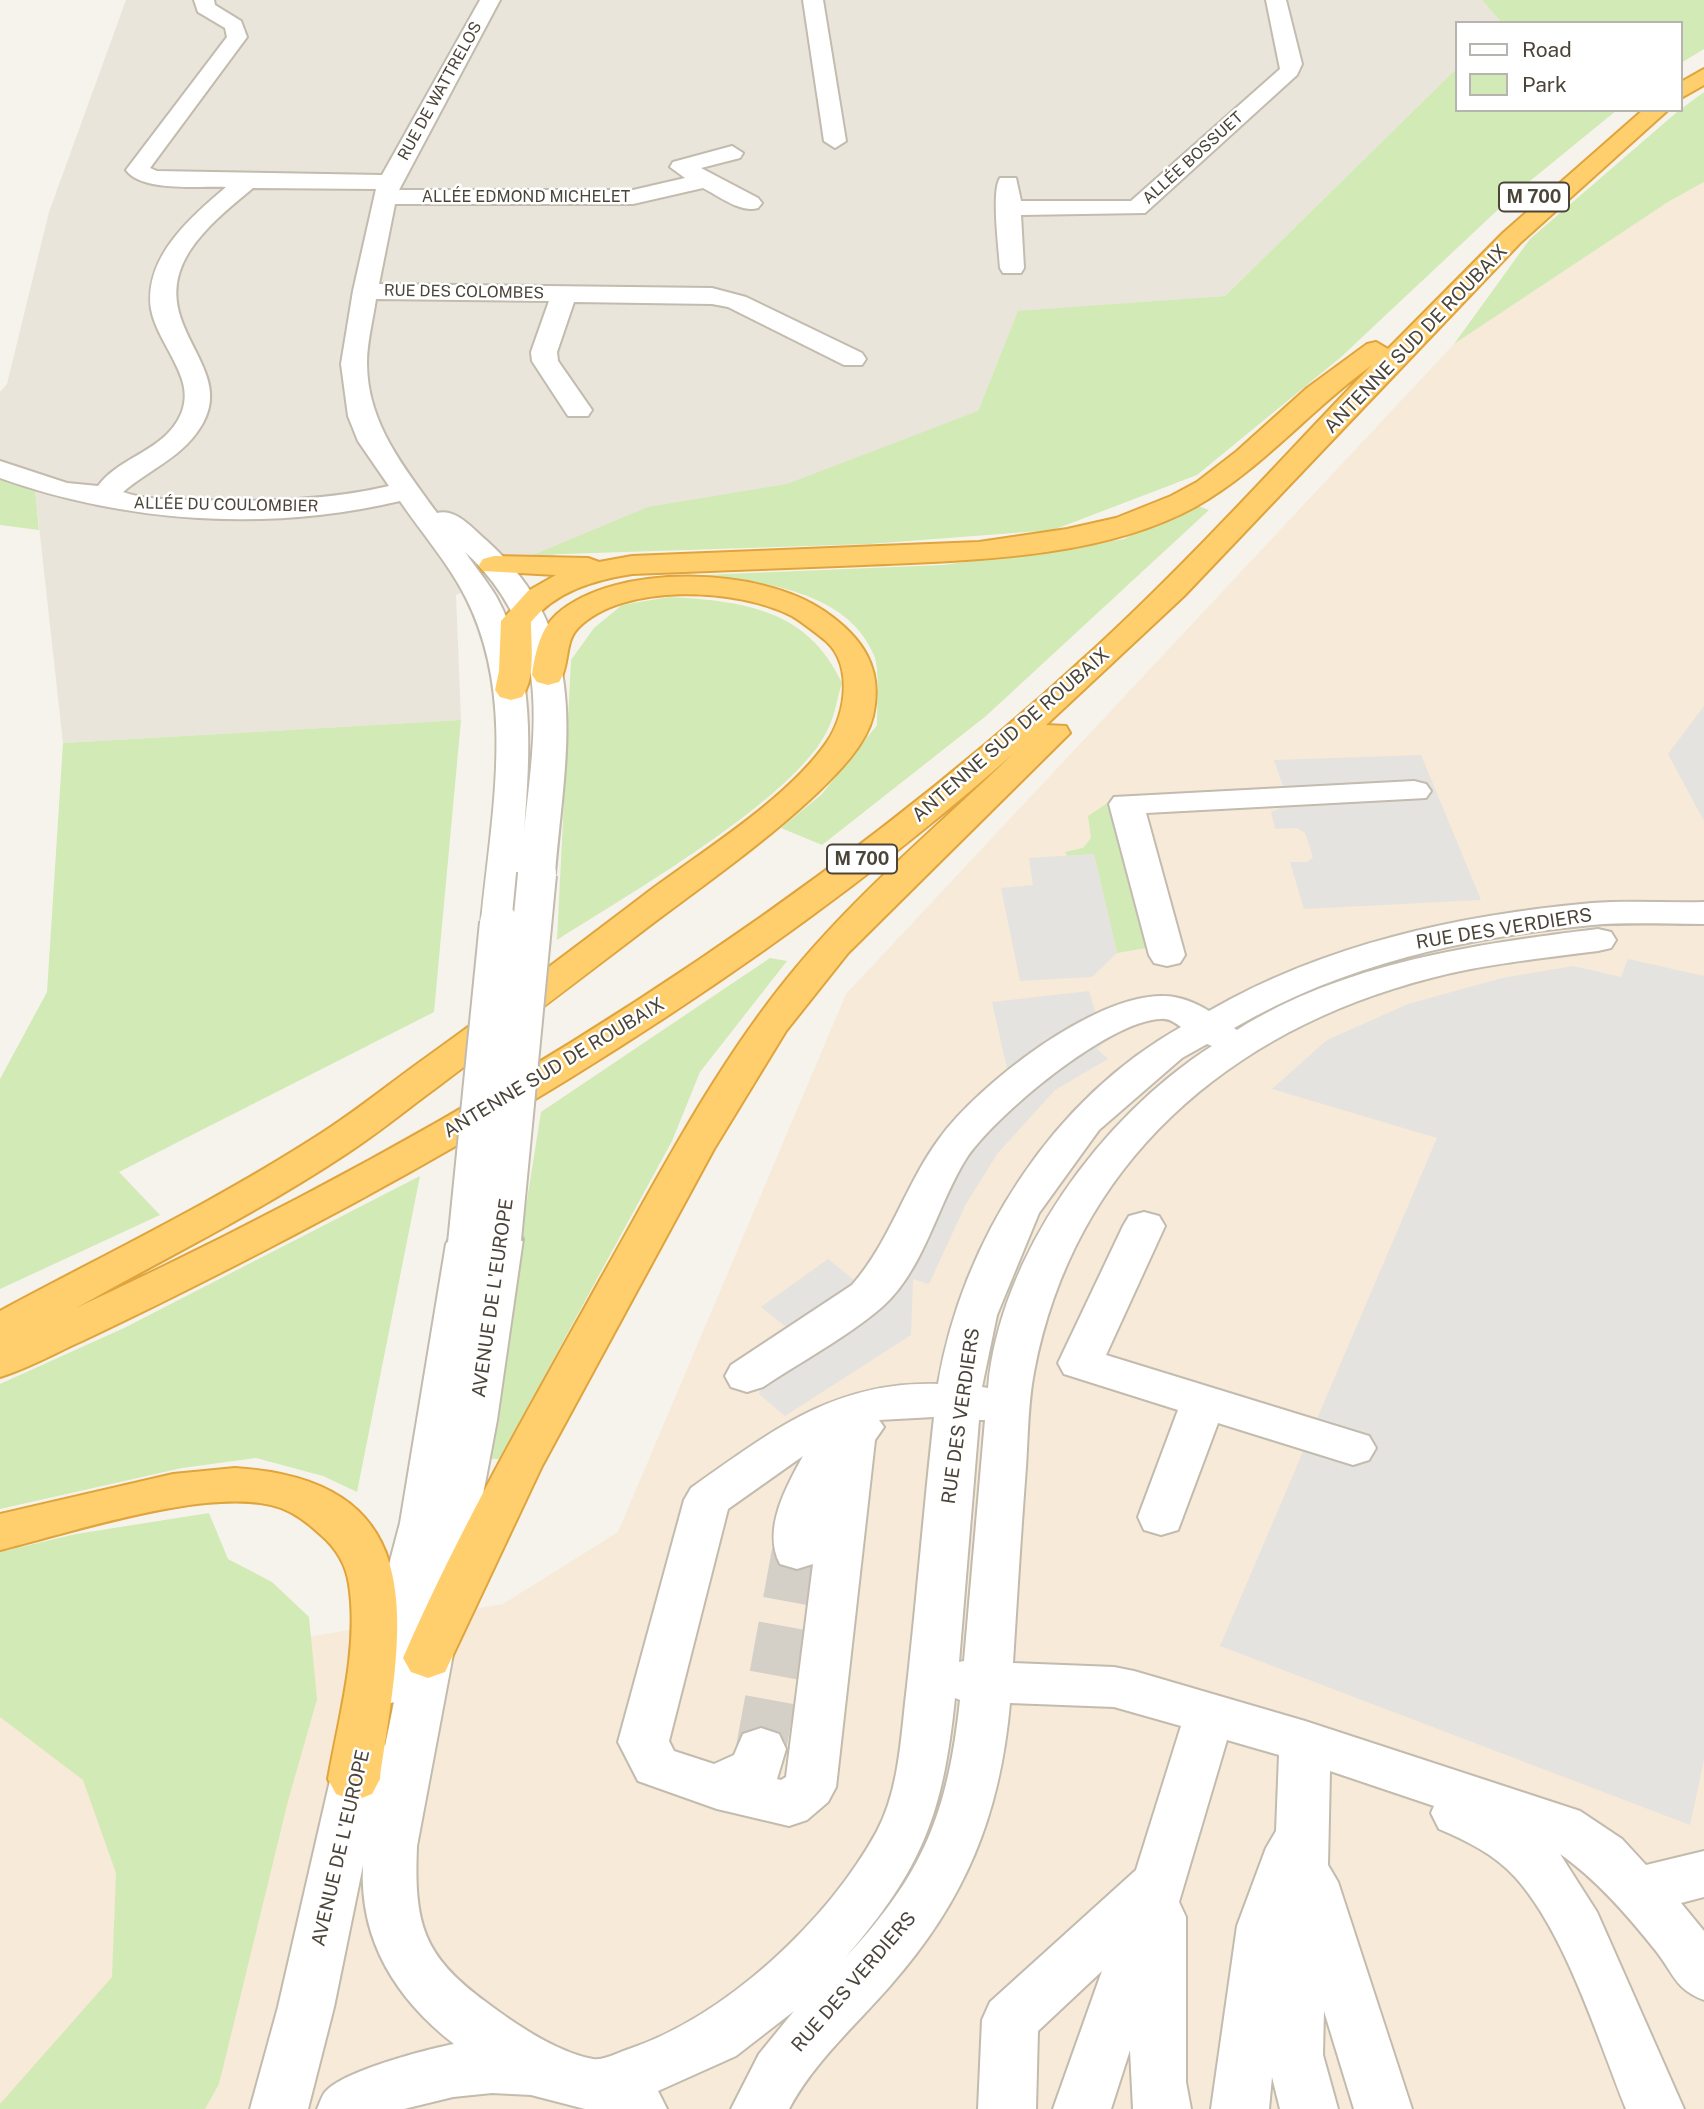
<!DOCTYPE html>
<html>
<head>
<meta charset="utf-8">
<style>
	body { margin:0 }
	#map { position:relative; width:1704px; height:2109px; overflow:hidden; background:#f6f3ec; font-family:"Public Sans",sans-serif }
	canvas { display:block }
	.legend { position:absolute; left:1455px; top:21px; width:228px; height:91px; box-sizing:border-box; background:#fff; border:2px solid #b7b4b0; margin:0; padding:9px 12px; list-style:none; font-size:21px; color:#4b4439 }
	.legend li { display:flex; align-items:center; gap:14px; height:35px }
	.legend b { width:35px; border:2px solid #b7b4b0 }
</style>
</head>
<body>
<div id="map">
<canvas width="1704" height="2109"></canvas>
<ul class="legend">
<li><b style="height:9px;background:#fff"></b>Road</li>
<li><b style="height:19px;background:#d2eab5"></b>Park</li>
</ul>
</div>
<script>
const g = document.querySelector('canvas').getContext('2d');
g.lineJoin = 'round';
function paint(path, color) { g.fillStyle = color; g.fill(path, 'evenodd'); }
function strokePath(path, color, width, dash) { g.strokeStyle = color; g.lineWidth = width; g.lineCap = dash ? 'butt' : 'round'; g.setLineDash(dash || []); g.stroke(path); }
function label(font, color, halo, rows, align = 'center') {
  g.font = font + ' "Public Sans",sans-serif'; g.lineWidth = 5; g.setLineDash([]); g.textBaseline = 'middle'; g.strokeStyle = halo; g.fillStyle = color; for (const [text, x, y, turn = 0] of rows) {
    g.save(); g.translate(x, y); g.rotate((+turn || 0) * Math.PI / 180); g.textAlign = isNaN(turn) ? turn : align; if (halo) g.strokeText(text, 0, 0); g.fillText(text, 0, 0); g.restore();
  }
}
paint(new Path2D(`
	M 126,0 L 1482,0 L 1502,23 L 1457,23 L 1457,68 L 1225,296 L 1018,312 L 978,411 L 878,493 L 575,546 L 456,595 L 461,720 L 63,743 L 35,490 L 0,476 L 0,392 L 7,384 L 49,212 Z`), '#eae5da');
paint(new Path2D(`
	M 1704,182 L 1704,2109 L 0,2109 L 0,1617 L 308,1637 L 503,1604 L 618,1532 L 846,994 L 1454,344 L 1668,202 Z`), '#f7ead8');
paint(new Path2D(`
	M 1482,0 L 1704,0 L 1704,49 L 1681,63 L 1681,23 L 1502,23 Z
	M 1457,68 L 1457,110 L 1617,110 L 1519,190 L 1341,357 L 1197,475 L 1053,530 L 869,544 L 533,555 L 648,507 L 787,484 L 978,411 L 1018,311 L 1225,296 Z
	M 1704,92 L 1704,182 L 1668,202 L 1454,344 L 1530,239 L 1677,112 Z
	M 0,476 L 35,489 L 39,530 L 0,525 Z
	M 1195,505 L 1209,510 L 986,716 L 822,845 L 781,828 L 822,794 L 877,725 C 877,708 880,670 874,655 C 847,591 763,582 702,575 L 943,565 L 1067,549 L 1124,539 Z
	M 669,597 C 743,601 808,609 842,683 C 837,698 835,715 828,729 C 797,798 624,897 557,940 L 571,660 L 594,628 L 622,605 Z
	M 461,720 L 434,1012 L 119,1172 L 160,1215 L 0,1289 L 0,1079 L 47,992 L 63,743 Z
	M 1112,800 L 1119,800 L 1152,947 L 1117,953 L 1094,854 L 1067,856 L 1065,852 L 1083,848 L 1091,838 L 1088,816 Z
	M 770,958 L 787,961 L 700,1072 L 672,1141 L 499,1459 L 486,1459 L 541,1112 Z
	M 420,1176 L 357,1492 L 323,1476 L 256,1458 L 182,1468 L 0,1509 L 0,1384 L 124,1328 Z
	M 209,1513 L 228,1559 L 272,1582 L 309,1617 L 317,1699 L 288,1801 L 219,2084 L 205,2109 L 0,2109 L 0,2104 L 112,1977 L 116,1873 L 83,1780 L 0,1717 L 0,1552 L 76,1534 Z`), '#d2eab5');
paint(new Path2D(`
	M 1704,706 L 1704,821 L 1668,754 Z
	M 1421,755 L 1481,900 L 1304,909 L 1290,862 L 1307,862 L 1313,857 L 1305,833 L 1296,828 L 1275,829 L 1271,812 L 1289,804 L 1274,760 Z
	M 1094,854 L 1117,953 L 1092,977 L 1020,981 L 1001,888 L 1033,885 L 1029,858 Z
	M 1628,959 L 1704,976 L 1704,1760 L 1690,1825 L 1220,1646 L 1437,1138 L 1272,1089 L 1327,1040 L 1408,1004 L 1502,978 L 1573,966 L 1621,977 Z
	M 1089,991 L 1104,1042 L 1097,1049 L 1108,1059 L 1055,1090 L 997,1154 L 966,1204 L 929,1284 L 913,1279 L 911,1335 L 785,1416 L 759,1394 L 786,1327 L 761,1307 L 828,1259 L 854,1280 L 883,1280 L 1011,1086 L 992,1002 Z`), '#e5e3e0');
strokePath(new Path2D(`
	M 761,1749 L 797,1551`), '#d4d0c8', 50, [50, 25]);
const minor = new Path2D(`
	M 194,0 L 214,0 L 215,5 L 241,21 L 247,37 L 150,168 L 157,171 L 382,175 L 480,0 L 500,0 L 399,190 L 633,190 L 685,178 L 670,167 L 673,162 L 732,146 L 743,153 L 740,158 L 701,168 L 758,198 L 762,203 L 758,208 C 740,213 719,196 703,188 L 633,204 L 395,204 L 379,284 L 712,288 L 746,297 L 862,353 L 866,359 L 862,365 L 844,365 L 728,307 L 712,304 L 574,302 L 557,352 L 558,361 L 592,410 L 588,416 L 568,416 L 532,361 L 531,352 L 549,301 L 376,299 C 373,320 367,342 367,363 C 367,423 404,467 437,513 C 456,508 472,528 486,540 C 594,637 566,745 555,874 L 549,881 L 537,885 L 525,881 L 521,876 L 517,923 L 512,931 L 499,934 L 486,931 L 481,923 C 491,816 517,699 466,598 C 449,564 421,532 400,501 C 269,532 126,523 0,478 L 0,461 L 67,483 L 98,486 C 120,456 165,451 181,414 C 189,395 183,379 175,363 C 167,346 154,327 151,309 C 144,257 190,218 226,187 C 200,186 141,192 126,170 L 227,37 L 225,28 L 198,12 ZM 253,188 L 376,189 L 353,291 L 341,364 L 348,416 L 358,441 L 389,486 C 325,501 258,502 192,500 C 170,499 144,500 123,492 C 151,468 184,457 203,423 C 236,365 144,324 189,252 C 205,227 230,207 253,188 ZM 465,552 C 553,633 536,724 524,832 C 530,752 536,669 496,596 C 487,581 475,567 465,552 Z
	M 803,0 L 823,0 L 846,141 L 835,148 L 824,141 Z
	M 1266,0 L 1286,0 L 1302,64 L 1297,75 L 1145,213 L 1021,215 L 1024,268 L 1021,273 L 1003,273 L 1000,268 C 999,250 991,191 1000,178 L 1016,178 L 1021,201 L 1131,201 L 1280,69 Z
	M 1414,781 L 1426,784 L 1431,791 L 1426,798 L 1146,813 L 1185,955 L 1180,963 L 1167,966 L 1154,963 L 1149,955 L 1109,804 L 1114,797 Z
	M 1704,902 L 1704,924 C 1667,924 1628,922 1592,925 C 1466,937 1344,964 1234,1028 L 1237,1030 C 1343,963 1475,944 1598,929 L 1611,932 L 1616,940 L 1611,948 L 1598,951 C 1542,958 1485,964 1431,978 C 1229,1030 1074,1163 1034,1372 C 1028,1403 1028,1436 1026,1467 C 1021,1532 1017,1598 1013,1663 L 1114,1667 L 1134,1671 L 1305,1721 L 1580,1811 L 1622,1839 L 1646,1865 L 1704,1851 L 1704,1897 L 1681,1903 L 1704,1931 L 1704,2000 C 1675,1989 1674,1974 1656,1951 C 1628,1916 1596,1879 1560,1854 L 1597,1912 L 1684,2109 L 1626,2109 C 1598,2039 1565,1932 1515,1877 C 1494,1854 1467,1841 1439,1829 L 1431,1813 L 1434,1806 L 1330,1771 L 1328,1865 L 1338,1882 L 1412,2109 L 1354,2109 L 1324,2011 L 1323,2055 L 1338,2109 L 1280,2109 L 1272,2077 L 1269,2109 L 1211,2109 L 1237,1926 L 1266,1848 L 1276,1831 L 1279,1755 L 1227,1740 L 1179,1902 L 1186,1917 L 1186,2082 L 1191,2109 L 1133,2109 L 1130,2050 L 1111,2109 L 1053,2109 L 1102,1971 L 1038,2031 L 1036,2109 L 978,2109 L 982,2020 L 990,2002 L 1136,1870 L 1181,1726 L 1114,1707 L 1010,1703 C 1000,1816 965,1901 890,1986 C 855,2026 814,2062 789,2109 L 731,2109 L 759,2054 L 794,2011 L 736,2056 L 658,2091 L 667,2109 L 585,2109 L 531,2095 L 492,2093 L 453,2097 L 404,2109 L 317,2109 C 320,2103 322,2094 327,2090 C 348,2070 424,2050 454,2044 C 396,1999 359,1940 363,1865 L 334,2007 L 308,2109 L 250,2109 L 278,2007 L 337,1750 L 344,1735 L 362,1729 L 380,1735 L 385,1746 L 394,1702 L 382,1706 L 364,1700 L 357,1686 L 400,1523 L 446,1244 L 452,1234 L 467,1230 L 483,1236 L 487,1229 L 502,1225 L 517,1229 L 523,1239 L 497,1420 L 417,1846 C 414,1923 422,1955 486,2002 C 515,2024 556,2052 593,2059 C 603,2061 619,2052 629,2049 C 726,2016 828,1921 877,1831 C 900,1788 901,1733 907,1686 C 917,1596 924,1506 934,1417 L 879,1420 L 884,1427 L 875,1440 L 836,1787 L 828,1802 L 807,1820 L 789,1826 L 717,1809 L 638,1781 L 618,1742 L 684,1500 L 691,1488 C 772,1431 834,1381 938,1384 C 963,1239 1052,1100 1181,1027 C 1175,1023 1169,1018 1161,1019 C 1109,1020 994,1116 966,1159 C 937,1205 924,1270 882,1307 C 850,1335 799,1363 763,1387 L 747,1392 L 731,1387 L 725,1376 L 731,1365 L 852,1285 C 890,1242 905,1185 939,1139 C 978,1085 1094,994 1164,996 C 1179,996 1196,1003 1209,1011 C 1325,944 1459,915 1592,903 C 1629,900 1667,903 1704,902 ZM 1207,1044 L 1212,1046 C 1101,1117 1000,1255 988,1388 L 982,1387 L 997,1315 L 1039,1213 L 1099,1130 L 1182,1058 ZM 979,1420 L 985,1420 L 964,1661 L 959,1662 ZM 803,1456 C 786,1487 762,1530 780,1564 L 797,1569 L 813,1564 L 786,1777 L 781,1780 L 777,1779 L 786,1749 L 779,1734 L 761,1728 L 743,1734 L 734,1755 L 714,1764 L 674,1751 L 669,1741 L 728,1509 ZM 955,1698 L 960,1700 C 948,1813 923,1875 845,1958 C 922,1869 943,1815 955,1698 Z
	M 1144,1212 L 1159,1216 L 1165,1226 L 1106,1355 L 1369,1436 L 1376,1448 L 1369,1460 L 1353,1465 L 1218,1423 L 1178,1530 L 1161,1535 L 1144,1530 L 1138,1517 L 1178,1410 L 1064,1374 L 1058,1363 L 1123,1226 L 1129,1216 Z`);
const highway = new Path2D(`
	M 1704,69 L 1704,85 L 1681,98 L 1681,82 Z
	M 1643,110 L 1668,110 L 1520,243 L 1184,596 L 1046,725 L 1066,726 L 1070,733 L 848,953 L 786,1031 L 714,1149 L 542,1466 L 445,1672 L 428,1678 L 411,1672 L 403,1658 C 460,1527 531,1405 600,1280 C 659,1176 714,1068 790,975 C 855,895 939,825 1014,753 C 785,956 510,1125 238,1264 C 187,1290 135,1316 82,1341 C 55,1353 29,1368 0,1377 L 0,1311 C 106,1254 216,1201 317,1136 C 352,1114 384,1088 417,1064 C 494,1009 569,952 644,895 C 701,852 787,800 827,742 C 847,713 854,660 821,637 C 812,630 802,622 792,616 C 738,588 623,582 578,628 C 564,642 570,666 559,682 L 548,685 L 537,682 L 532,675 C 535,654 540,629 557,614 C 616,562 761,567 824,611 C 862,637 884,668 873,716 C 866,745 838,773 817,793 C 760,847 693,892 631,940 C 566,990 501,1039 436,1088 C 406,1110 377,1134 346,1154 C 260,1211 166,1258 76,1308 C 442,1138 796,924 1094,649 C 1192,559 1280,460 1372,365 C 1311,409 1261,470 1195,507 C 1100,559 971,560 864,565 C 787,568 709,571 632,574 C 594,580 556,591 531,622 C 531,645 536,677 522,697 L 511,700 L 500,697 L 495,690 L 499,671 L 501,621 L 528,591 L 556,575 L 483,571 L 479,565 L 483,559 L 494,556 L 588,558 L 599,562 L 632,556 L 979,542 L 1067,529 L 1116,518 L 1171,496 L 1197,482 L 1237,451 L 1307,388 L 1367,344 L 1376,342 L 1388,349 L 1503,233 Z
	M 235,1468 C 440,1481 401,1633 380,1779 L 372,1794 L 354,1801 L 336,1794 L 328,1779 C 339,1716 359,1648 349,1584 C 346,1564 336,1548 321,1535 C 309,1524 297,1514 281,1508 C 214,1484 70,1533 0,1550 L 0,1514 L 173,1474 Z`);
strokePath(minor, '#c2bbae', 4);
strokePath(highway, '#e0a43c', 4);
paint(minor, '#fff');
paint(highway, '#ffcf6e');
const minorBridge = new Path2D(`
	M 502,1239 L 537,874
	M 467,1244 L 499,923`);
strokePath(minorBridge, '#c2bbae', 42, []);
strokePath(minorBridge, '#fff', 38);
label('16px', '#4b4439', '#fff', [
	["RUE DE WATTRELOS",440,91,-61],
	["ALLÉE BOSSUET",1193,158,-42],
	["ALLÉE EDMOND MICHELET",526,197],
	["RUE DES COLOMBES",464,292,1],
	["ALLÉE DU COULOMBIER",226,505,1]
]);
for (const [x, y, w] of [
	[1534,197,70],
	[862,859,70]
]) { const box = new Path2D(); box.roundRect(x - w / 2, y - 14.5, w, 29, 5); g.fillStyle = '#fff'; g.fill(box); strokePath(box, '#4b4439', 2); }
label('bold 18px', '#4b4439', null, [
	["M 700",1534,197],
	["M 700",862,859]
]);
label('19px', '#4b4439', '#fff', [
	["ANTENNE SUD DE ROUBAIX",1416,339,-46],
	["ANTENNE SUD DE ROUBAIX",1011,735,-41],
	["RUE DES VERDIERS",1504,929,-9],
	["ANTENNE SUD DE ROUBAIX",554,1068,-31],
	["AVENUE DE L'EUROPE",493,1298,-82],
	["RUE DES VERDIERS",961,1416,-82],
	["AVENUE DE L'EUROPE",341,1848,-77],
	["RUE DES VERDIERS",854,1982,-49]
]);
</script>
</body>
</html>
